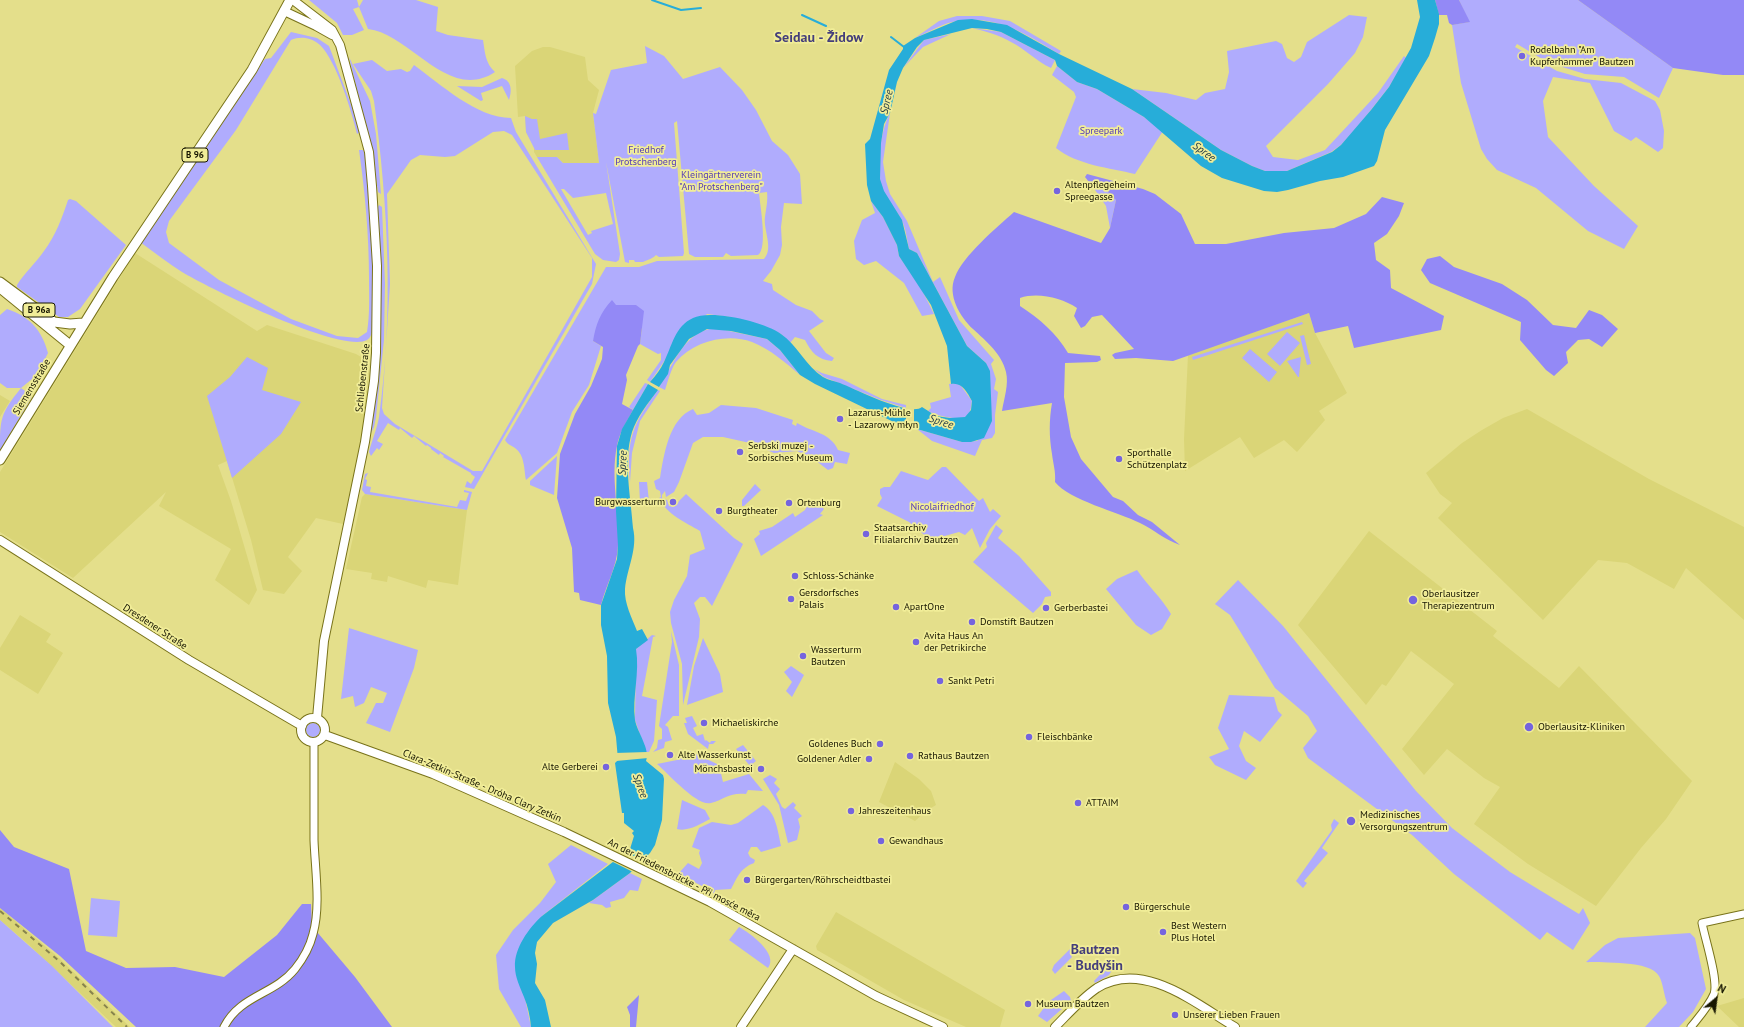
<!DOCTYPE html>
<html>
<head>
<meta charset="utf-8">
<style>
	body { margin:0 }
	#map { position:relative; width:1744px; height:1027px; overflow:hidden; background:#e4df8b; font-family:"PT Sans",sans-serif }
	canvas { display:block }
	.north { position:absolute; left:1696px; top:979px; width:40px; height:40px; -webkit-text-stroke:3px #f1ed98; paint-order:stroke; rotate:29deg; font-size:11px; font-weight:700; line-height:16px; text-align:center; color:#171600 }
	.north::after { content:''; display:block; margin:auto; width:14px; height:18px; background:#171600; clip-path:polygon(50% 0,100% 100%,50% 72%,0 100%) }
</style>
</head>
<body>
<div id="map">
<canvas width="1744" height="1027"></canvas>
<div class="north">N</div>
</div>
<script>
const g = document.querySelector('canvas').getContext('2d');
g.lineJoin = 'round';
function paint(path, color) { g.fillStyle = color; g.fill(path, 'evenodd'); }
function strokePath(path, color, width, dash) { g.strokeStyle = color; g.lineWidth = width; g.lineCap = dash ? 'butt' : 'round'; g.setLineDash(dash || []); g.stroke(path); }
function label(font, color, halo, rows, align = 'center') {
  g.font = font + ' "PT Sans",sans-serif'; g.lineWidth = 3.5; g.setLineDash([]); g.textBaseline = 'middle'; g.strokeStyle = halo; g.fillStyle = color; for (const [text, x, y, turn = 0] of rows) {
    g.save(); g.translate(x, y); g.rotate((+turn || 0) * Math.PI / 180); g.textAlign = isNaN(turn) ? turn : align; if (halo) g.strokeText(text, 0, 0); g.fillText(text, 0, 0); g.restore();
  }
}
paint(new Path2D(`
	M 543,47 L 550,47 L 585,57 L 588,80 L 599,90 L 593,113 L 599,163 L 563,163 L 557,157 L 537,157 L 534,152 L 534,146 L 526,132 L 525,116 L 518,117 L 515,66 L 532,51 Z
	M 135,253 L 257,331 L 267,325 L 356,354 L 368,361 L 369,373 L 362,440 L 343,524 L 316,518 L 288,557 L 302,571 L 284,594 L 263,590 L 251,540 L 227,461 L 218,465 L 231,501 L 257,590 L 249,605 L 215,580 L 231,549 L 159,506 L 166,492 L 73,578 L 0,532 L 0,472 Z
	M 1309,313 L 1315,333 L 1347,393 L 1319,411 L 1325,420 L 1297,452 L 1284,440 L 1254,458 L 1240,437 L 1185,471 L 1184,439 L 1188,355 Z
	M 0,395 L 10,401 L 0,417 Z
	M 1527,409 L 1649,479 L 1744,527 L 1744,620 L 1686,568 L 1674,589 L 1627,563 L 1598,560 L 1543,620 L 1438,518 L 1452,503 L 1440,494 L 1426,473 L 1462,443 L 1482,430 L 1503,418 Z
	M 365,494 L 467,510 L 458,585 L 428,580 L 426,588 L 388,576 L 387,582 L 371,579 L 372,573 L 346,569 L 362,497 Z
	M 1369,531 L 1497,631 L 1493,636 L 1559,688 L 1579,666 L 1692,781 L 1666,819 L 1641,848 L 1596,906 L 1528,864 L 1474,824 L 1500,787 L 1484,778 L 1447,749 L 1424,775 L 1402,749 L 1454,684 L 1411,651 L 1386,686 L 1382,684 L 1366,705 L 1298,625 Z
	M 20,615 L 51,634 L 46,642 L 63,653 L 38,694 L 0,670 L 0,648 Z
	M 895,762 L 919,779 L 931,791 L 936,805 L 926,811 L 915,821 L 879,802 Z
	M 0,908 L 59,958 L 130,1027 L 116,1027 L 28,944 L 0,920 Z
	M 836,912 L 1005,1010 L 1000,1027 L 966,1027 L 904,1000 L 817,950 L 816,946 Z
	M 1744,998 L 1744,1027 L 1739,1027 L 1717,1006 Z`), '#dad577');
paint(new Path2D(`
	M 309,0 L 357,0 L 359,7 L 363,0 L 416,0 L 438,7 L 436,31 L 448,35 L 483,40 C 485,52 485,63 495,72 C 448,103 411,34 368,29 L 359,7 L 353,9 L 364,30 L 352,35 L 343,35 L 337,23 Z
	M 1459,0 L 1578,0 L 1673,68 L 1659,98 L 1624,77 L 1585,74 L 1559,66 L 1544,60 L 1517,44 L 1515,47 L 1557,71 L 1585,79 L 1621,83 L 1655,101 L 1660,110 L 1664,131 L 1663,148 L 1658,152 L 1636,137 L 1631,141 L 1614,131 L 1590,83 L 1553,77 L 1543,101 L 1548,137 L 1594,186 L 1638,226 L 1624,249 L 1588,231 L 1536,188 L 1497,170 L 1487,159 L 1481,149 L 1461,83 L 1452,25 L 1469,22 Z
	M 1349,15 L 1367,17 L 1363,37 L 1355,53 L 1328,84 L 1266,146 L 1273,157 L 1298,160 L 1325,150 L 1378,93 L 1404,56 L 1406,58 L 1389,87 L 1359,125 L 1341,145 L 1331,152 L 1287,171 L 1265,171 L 1252,166 L 1221,150 L 1132,89 L 1166,93 L 1196,100 L 1205,93 L 1225,89 L 1229,72 L 1227,51 L 1276,41 L 1282,44 L 1287,58 L 1294,62 L 1301,57 L 1307,42 Z
	M 957,16 L 982,16 L 1010,21 L 1061,51 L 1059,54 C 1024,33 994,13 952,22 C 940,25 927,33 915,38 L 939,21 Z
	M 972,28 L 1001,32 L 1055,60 L 1051,68 C 1036,61 1025,49 1011,42 C 999,35 985,31 972,28 Z
	M 291,32 L 317,38 L 329,46 L 358,123 L 360,132 L 357,134 C 352,112 336,60 320,45 C 311,37 300,36 291,40 L 236,130 L 169,221 L 166,232 L 169,243 L 219,280 L 291,319 L 337,336 L 358,338 L 367,332 C 370,314 369,296 369,278 C 369,235 365,192 359,150 L 363,150 C 373,164 373,293 373,318 C 372,325 374,336 367,340 C 341,354 209,288 182,272 C 168,263 154,252 140,242 L 265,59 L 271,58 Z
	M 951,34 L 923,47 L 903,68 L 924,40 Z
	M 645,46 L 664,56 L 683,79 L 720,67 L 742,90 L 756,110 L 772,141 L 788,155 L 800,174 L 802,204 L 784,203 L 781,227 L 782,245 L 780,255 L 771,271 L 763,281 L 772,284 L 773,290 L 796,305 L 812,311 L 820,319 L 824,321 L 809,331 L 826,353 L 834,358 L 832,361 C 818,360 811,352 805,340 L 795,337 L 790,343 L 781,334 L 730,317 L 707,314 L 665,360 L 650,382 L 647,380 L 661,360 L 661,353 L 658,354 L 640,344 L 642,328 L 636,305 L 616,305 L 593,341 L 601,346 L 589,385 L 572,412 L 557,453 L 526,480 C 524,470 525,455 515,448 C 511,445 508,445 505,440 L 606,267 L 639,267 L 657,261 L 764,259 C 774,248 763,230 765,217 C 766,209 768,201 767,192 L 759,193 C 760,205 768,249 758,255 L 731,256 L 726,253 L 723,257 L 695,257 L 689,254 L 677,121 L 674,123 L 684,253 L 683,256 L 659,257 L 656,255 C 654,258 647,260 643,262 L 635,262 L 634,260 L 629,260 L 629,263 L 625,262 L 606,162 L 620,254 L 619,260 L 616,262 L 603,260 L 595,254 L 537,157 L 557,157 L 563,163 L 599,163 L 593,113 L 596,114 L 611,70 L 647,63 ZM 561,189 L 564,189 L 573,198 L 606,193 L 613,224 L 591,231 L 592,233 L 588,235 Z
	M 349,57 L 370,101 L 376,134 L 381,194 L 378,192 L 372,152 Z
	M 372,60 L 387,71 L 401,69 L 407,72 L 410,71 L 414,65 C 440,84 477,118 511,118 L 516,132 L 596,264 L 592,284 L 474,489 L 465,487 L 467,481 L 471,484 L 475,477 L 471,474 L 471,473 L 443,457 L 444,456 L 440,453 L 439,455 L 431,449 L 431,448 L 427,445 L 426,446 L 414,436 L 412,438 L 400,428 L 399,430 L 388,423 L 377,441 L 383,444 L 379,450 L 377,448 L 371,456 L 369,452 C 372,440 377,429 379,417 C 394,313 388,205 374,101 L 371,91 L 353,64 ZM 504,131 L 512,135 L 592,258 L 592,277 L 482,471 L 473,471 L 395,424 L 384,414 L 382,408 L 390,284 L 387,194 L 411,160 L 420,155 L 445,157 L 455,156 L 493,132 Z
	M 1057,66 L 1077,82 L 1097,89 L 1144,117 L 1163,131 L 1135,174 C 1110,168 1077,165 1056,148 L 1076,97 L 1074,92 L 1052,75 Z
	M 502,78 C 512,81 512,91 509,100 L 502,86 L 481,93 L 483,100 L 481,101 L 457,86 L 482,87 Z
	M 890,113 L 883,162 L 886,181 L 890,194 L 907,221 L 933,282 L 940,277 L 959,320 L 994,360 L 991,364 L 996,379 L 994,389 L 998,392 L 995,415 L 995,433 L 992,438 L 982,440 L 975,456 L 932,441 L 917,429 L 962,442 L 977,441 L 992,421 L 986,363 L 967,346 L 917,253 L 909,249 C 907,240 906,228 901,219 C 896,209 888,201 883,191 C 875,170 880,132 890,113 Z
	M 525,116 L 532,119 L 537,119 L 540,139 L 567,133 L 569,150 L 535,150 L 526,132 Z
	M 1093,187 L 1105,189 L 1116,200 L 1110,228 L 1106,206 Z
	M 70,199 L 76,201 L 126,245 L 80,309 L 68,317 L 59,317 L 17,287 L 17,285 C 25,272 36,263 44,251 C 56,235 62,218 68,200 Z
	M 871,201 L 883,217 L 897,245 L 899,256 L 921,288 L 934,314 L 922,316 L 904,283 L 876,261 L 864,265 L 856,259 L 854,241 L 862,220 L 875,213 Z
	M 379,205 L 382,207 L 385,284 L 384,340 L 376,417 L 374,427 L 370,435 C 383,358 382,286 377,209 Z
	M 7,309 C 29,316 42,330 48,353 L 37,375 L 21,388 L 32,396 L 0,451 C 0,419 0,414 21,388 L 7,388 L 0,383 L 0,315 Z
	M 1302,322 L 1303,324 L 1193,360 L 1192,357 Z
	M 715,328 L 767,339 L 780,350 L 800,375 C 786,363 770,349 752,342 C 727,333 694,341 676,362 C 671,369 668,381 665,390 L 659,387 C 674,364 684,331 715,328 Z
	M 1287,332 L 1300,343 L 1280,366 L 1267,354 Z
	M 1304,335 L 1311,364 L 1307,365 L 1300,336 Z
	M 1250,349 L 1277,372 L 1269,382 L 1242,358 Z
	M 247,357 L 268,368 L 262,390 L 301,402 L 281,434 L 232,478 L 207,396 L 230,377 Z
	M 1301,357 L 1299,377 L 1298,377 L 1287,361 Z
	M 814,369 L 822,373 L 842,379 L 882,399 L 906,405 L 906,408 L 881,400 L 824,377 Z
	M 645,383 L 648,384 L 633,410 L 629,407 Z
	M 956,383 L 961,386 L 972,401 C 971,406 971,412 967,416 C 960,422 935,415 928,411 L 931,408 L 930,403 L 951,397 L 949,384 Z
	M 658,390 L 660,391 L 640,421 L 632,453 L 630,482 C 626,440 633,423 658,390 Z
	M 721,405 L 756,408 L 793,420 L 792,424 L 796,426 L 797,423 C 812,432 831,433 838,450 L 850,453 L 847,464 L 835,462 L 833,468 L 828,470 L 811,457 L 797,451 L 774,453 L 750,443 L 723,437 L 703,437 L 693,443 L 679,482 L 674,492 L 666,497 L 665,491 L 662,495 L 662,498 L 667,500 L 669,506 L 673,507 L 677,505 L 679,501 L 686,494 L 734,538 L 743,544 L 712,606 L 705,597 L 700,597 L 694,603 L 700,619 L 699,637 L 683,705 L 682,664 L 671,623 L 670,612 L 674,600 L 687,576 L 690,555 L 705,549 L 700,531 C 685,522 667,515 659,498 L 661,497 L 660,491 L 656,489 L 654,481 L 660,478 C 664,454 669,419 693,409 L 697,415 L 709,413 Z
	M 557,456 L 554,495 L 530,485 L 530,481 Z
	M 942,467 L 946,467 L 979,501 L 983,498 L 990,512 L 993,509 L 1001,516 L 990,529 L 980,548 L 972,528 L 965,535 L 959,532 L 941,537 L 935,544 L 909,522 L 877,506 L 882,498 L 880,494 L 880,489 L 884,487 L 890,487 L 901,471 L 928,480 Z
	M 368,473 L 365,479 L 367,480 L 366,486 L 371,487 L 370,492 L 457,507 L 460,500 L 466,501 L 469,493 L 464,492 L 464,490 L 472,492 L 467,510 L 365,494 L 362,490 L 365,474 Z
	M 639,482 L 647,482 L 649,502 L 640,502 Z
	M 755,484 L 761,490 L 744,506 L 742,506 L 742,500 Z
	M 807,506 L 821,506 L 824,509 L 820,514 L 823,515 L 761,556 L 754,539 L 760,534 L 759,531 L 772,527 L 793,513 L 795,517 L 805,510 Z
	M 996,525 L 1003,531 L 998,538 L 1019,556 L 1051,592 L 1051,596 L 1045,597 L 1042,604 L 1033,613 L 973,562 L 987,547 L 986,543 Z
	M 1137,570 C 1148,586 1161,597 1171,614 L 1162,629 L 1151,635 L 1136,625 L 1106,589 L 1117,579 Z
	M 1238,580 L 1283,626 L 1416,791 L 1452,828 L 1510,872 L 1579,914 L 1583,908 L 1590,923 L 1573,950 L 1547,932 L 1540,940 L 1454,874 L 1412,835 L 1308,758 L 1303,748 L 1317,731 L 1308,716 L 1275,688 L 1230,615 L 1215,604 Z
	M 349,628 L 418,650 L 414,668 L 390,732 L 366,723 L 376,703 L 383,703 L 387,693 L 371,687 L 364,703 L 355,707 L 353,696 L 341,699 Z
	M 671,631 L 679,665 L 679,716 L 673,716 L 665,725 L 668,727 L 672,740 L 665,742 L 664,748 L 653,752 L 657,748 L 658,740 L 662,739 L 662,729 L 659,726 L 672,642 Z
	M 652,635 L 656,636 L 653,637 L 642,696 L 657,700 L 654,741 L 649,752 L 646,752 L 635,720 L 636,649 Z
	M 703,638 L 720,674 L 723,692 L 687,705 L 694,666 Z
	M 791,666 L 804,675 L 792,697 L 786,691 L 792,682 L 784,672 Z
	M 1229,695 L 1274,697 L 1278,711 L 1282,715 L 1260,742 L 1244,731 L 1239,746 L 1246,761 L 1256,768 L 1246,780 L 1215,765 L 1209,757 L 1229,749 L 1218,728 Z
	M 692,716 L 697,726 L 693,728 L 697,736 L 703,734 L 705,741 L 706,740 L 710,743 L 711,741 L 716,741 L 713,744 L 709,744 L 708,749 L 688,734 L 684,723 L 687,723 L 685,718 Z
	M306 730a7 7 0 1 1 14 0a7 7 0 1 1-14 0Z
	M 743,745 L 756,761 L 750,766 L 736,749 Z
	M 690,751 L 719,765 L 723,782 L 749,774 L 763,791 L 748,790 L 746,794 C 730,792 725,799 711,803 C 697,807 668,773 657,764 L 677,760 Z
	M 770,775 L 777,779 L 774,783 L 780,789 L 776,794 L 782,807 L 785,809 L 793,802 L 796,805 L 794,808 L 802,816 L 798,819 L 800,827 L 797,840 L 788,843 L 779,805 L 763,779 Z
	M 682,800 L 705,810 L 710,819 C 700,824 688,832 677,829 Z
	M 763,805 C 776,812 778,832 781,846 L 761,852 L 757,847 L 751,847 L 748,853 L 750,857 L 755,860 L 754,863 C 740,868 737,878 731,889 L 715,890 L 714,894 L 712,891 L 678,874 L 688,863 L 699,869 L 702,863 L 699,853 L 700,850 L 692,847 L 699,828 L 712,822 L 731,825 L 738,823 Z
	M 1334,819 L 1339,823 L 1322,848 L 1328,853 L 1304,881 L 1307,883 L 1303,888 L 1296,881 L 1332,830 L 1331,825 Z
	M 571,845 L 608,864 L 542,916 L 525,998 L 531,1027 L 521,1027 L 499,989 L 496,955 L 513,930 L 540,903 L 556,882 L 548,864 Z
	M 630,873 L 642,879 L 638,891 L 630,890 L 624,898 L 610,902 L 611,907 L 606,908 L 602,905 L 589,903 Z
	M 91,898 L 120,901 L 117,937 L 88,935 Z
	M 0,920 L 52,966 L 113,1027 L 0,1027 Z
	M 739,927 C 750,933 779,954 768,968 L 729,940 Z
	M 1690,933 L 1695,938 L 1706,989 L 1693,1012 L 1679,1027 L 1645,1027 L 1667,1003 C 1664,995 1663,983 1659,976 C 1650,960 1603,963 1586,962 L 1605,945 L 1618,938 Z
	M 1073,946 L 1071,955 L 1072,957 L 1055,974 L 1052,970 L 1054,965 Z
	M 1113,961 L 1116,964 L 1109,975 L 1095,983 L 1094,981 Z
	M 1064,991 L 1070,997 L 1071,1001 L 1047,1022 L 1038,1016 L 1048,1002 Z`), '#b0acfd');
paint(new Path2D(`
	M 1435,0 L 1459,0 L 1470,22 L 1452,25 L 1449,23 L 1447,15 L 1439,15 Z
	M 1578,0 L 1744,0 L 1744,75 L 1723,75 L 1673,68 Z
	M 1087,174 L 1143,189 L 1155,194 L 1181,214 L 1195,244 L 1226,244 L 1284,233 L 1334,228 L 1366,214 L 1382,197 L 1404,203 L 1399,216 L 1387,234 L 1374,243 L 1376,260 L 1390,270 L 1391,288 L 1444,316 L 1441,330 L 1354,348 L 1348,326 L 1315,333 L 1309,313 L 1173,361 L 1136,358 L 1115,359 L 1112,355 L 1115,353 L 1134,349 L 1102,315 L 1092,317 L 1085,326 L 1081,328 L 1074,316 L 1077,308 C 1062,298 1038,292 1020,298 L 1020,306 C 1040,319 1056,333 1068,353 L 1100,356 L 1101,360 L 1097,362 L 1065,363 L 1064,397 L 1071,437 L 1081,459 L 1113,497 L 1123,501 L 1138,515 L 1152,522 L 1180,545 C 1165,540 1153,529 1140,523 C 1118,512 1069,500 1055,482 C 1056,472 1053,463 1052,454 C 1049,437 1049,420 1052,403 L 1002,411 C 1004,399 1009,384 1006,372 C 1002,354 986,341 973,329 C 960,317 947,295 955,277 C 963,256 996,228 1014,212 L 1101,243 L 1110,228 L 1116,200 L 1105,189 L 1093,187 L 1085,177 Z
	M 1440,256 L 1454,267 L 1502,284 L 1527,300 L 1553,325 L 1576,328 L 1589,310 L 1602,315 L 1618,329 L 1602,347 L 1589,339 L 1578,340 L 1566,352 L 1568,363 L 1554,376 L 1546,370 L 1520,340 L 1521,322 L 1430,283 L 1421,270 L 1427,259 Z
	M 612,300 L 616,305 L 636,305 L 644,311 L 640,344 L 638,346 L 626,375 L 627,380 L 622,404 L 633,410 C 627,421 619,433 617,446 C 610,478 620,513 618,546 C 617,567 606,585 601,605 L 580,600 L 579,593 L 574,592 L 572,548 L 557,498 L 560,454 L 575,414 L 591,386 L 602,359 L 603,347 L 593,341 C 596,324 600,313 612,300 Z
	M 0,830 L 14,847 L 69,869 L 86,951 L 126,968 L 175,967 L 224,977 L 277,935 L 302,904 L 311,904 L 312,926 L 355,977 L 392,1027 L 136,1027 L 60,956 L 0,908 Z
	M 639,995 L 636,1027 L 630,1027 L 630,1015 L 627,1007 Z`), '#9389f6');
paint(new Path2D(`
	M 1417,0 L 1435,0 L 1439,14 L 1439,24 L 1435,38 L 1429,56 L 1385,130 L 1377,161 L 1374,166 L 1343,177 L 1320,181 L 1288,190 L 1277,192 L 1264,191 L 1222,178 L 1201,166 L 1144,117 L 1097,89 L 1077,82 L 1057,66 L 1055,60 L 1001,32 L 987,29 L 972,28 L 924,40 L 917,47 L 903,68 L 897,82 L 890,113 L 884,124 L 881,143 L 880,179 L 884,191 L 902,220 L 909,249 L 917,253 L 967,346 L 986,363 L 990,371 L 992,421 L 984,438 L 971,442 L 962,442 L 917,429 L 914,426 L 902,426 L 815,384 L 800,375 L 780,350 L 767,339 L 731,331 L 707,329 L 689,339 L 670,365 L 668,374 L 659,387 L 650,382 C 656,375 661,369 664,362 C 672,346 675,326 693,318 C 711,309 765,322 781,334 C 797,345 806,366 823,377 C 828,380 835,381 840,383 C 855,389 910,417 922,407 L 936,416 L 950,418 L 965,417 L 971,410 L 972,401 C 967,392 962,382 951,384 L 947,346 L 931,305 L 899,256 L 897,245 L 883,217 L 871,201 L 867,185 L 865,144 L 870,139 L 889,70 L 903,49 L 903,46 L 915,38 L 958,20 L 972,19 L 1007,25 L 1059,54 L 1132,89 L 1221,150 L 1252,166 L 1265,171 L 1287,171 L 1332,152 L 1341,145 L 1371,110 L 1389,87 L 1411,48 L 1420,17 Z
	M 648,384 L 658,390 C 648,403 637,417 632,432 C 623,462 631,497 633,528 C 638,549 627,568 625,589 C 624,603 632,618 637,631 L 642,629 L 648,640 L 636,649 C 640,673 632,697 635,720 C 637,732 651,750 646,761 L 663,775 L 664,779 L 662,820 L 655,845 L 650,853 L 630,873 L 593,900 L 553,923 L 537,942 L 535,953 L 537,964 L 535,983 L 545,1000 L 551,1027 L 531,1027 C 530,1016 528,1007 524,997 C 520,987 515,977 515,967 C 514,948 529,928 542,916 L 630,849 L 634,836 L 632,833 L 634,831 L 624,823 L 624,813 L 622,813 L 615,763 L 618,760 L 616,737 L 608,703 L 607,656 L 601,625 L 601,605 L 617,559 L 618,546 L 616,511 L 617,446 L 622,429 Z`), '#27add9');
paint(new Path2D(`
	M 906,406 L 914,406 L 914,426 L 906,427 Z
	M 647,752 L 648,758 L 616,761 L 615,753 Z
	M 623,851 L 645,861 L 633,872 L 609,860 Z`), '#e4df8b');
strokePath(new Path2D(`
	M 652,0 L 681,10 L 701,8
	M 802,15 L 826,26
	M 891,37 L 904,47`), '#27add9', 2);
const tertiary = new Path2D(`
	M 224,1027 C 240,995 274,995 295,969 C 303,959 310,946 313,934 C 321,906 315,869 314,840 C 314,807 314,775 314,742
	M 1691,1027 C 1699,1017 1709,1006 1714,994 C 1719,981 1705,939 1702,923 L 1744,914`);
const secondary = new Path2D(`
	M 293,0 L 332,30 L 340,45 L 369,152 L 372,186 L 377,266 L 376,353 L 374,381 L 365,442 L 324,641 L 317,718
	M 284,11 L 316,26 L 332,35
	M 0,540 L 189,660 L 302,726
	M301 730a12 12 0 1 1 24 0a12 12 0 1 1-24 0Z
	M 325,735 L 433,774 L 564,832 L 710,902 L 876,996 L 943,1027
	M 741,1027 L 793,949
	M 1055,1027 C 1068,1014 1082,998 1097,988 C 1143,959 1196,1004 1235,1027`);
const primary = new Path2D(`
	M 0,282 L 54,322 L 70,324 L 83,323
	M 0,288 L 70,345
	M 0,460 L 113,277 L 252,70 L 290,0`);
strokePath(tertiary, '#79731a', 9);
strokePath(secondary, '#79731a', 10);
strokePath(primary, '#79731a', 11);
strokePath(tertiary, '#fff', 7);
strokePath(secondary, '#fff', 8);
strokePath(primary, '#fff', 9);
strokePath(new Path2D(`
	M 0,911 L 58,960 L 127,1027`), '#87834c', 2, [5, 5]);
for (const [x, y, r, color] of [
	[1522,56,4,"#7564de"],
	[1057,191,4,"#7564de"],
	[840,419,4,"#7564de"],
	[740,452,4,"#7564de"],
	[1119,459,4,"#7564de"],
	[673,502,4,"#7564de"],
	[789,503,4,"#7564de"],
	[719,511,4,"#7564de"],
	[866,534,4,"#7564de"],
	[795,576,4,"#7564de"],
	[791,599,4,"#7564de"],
	[1413,600,5,"#7564de"],
	[896,607,4,"#7564de"],
	[1046,608,4,"#7564de"],
	[972,622,4,"#7564de"],
	[916,642,4,"#7564de"],
	[803,656,4,"#7564de"],
	[940,681,4,"#7564de"],
	[704,723,4,"#7564de"],
	[1529,727,5,"#7564de"],
	[1029,737,4,"#7564de"],
	[880,744,4,"#7564de"],
	[670,755,4,"#7564de"],
	[910,756,4,"#7564de"],
	[869,759,4,"#7564de"],
	[606,767,4,"#7564de"],
	[761,769,4,"#7564de"],
	[1078,803,4,"#7564de"],
	[851,811,4,"#7564de"],
	[1351,821,5,"#7564de"],
	[881,841,4,"#7564de"],
	[747,880,4,"#7564de"],
	[1126,907,4,"#7564de"],
	[1163,932,4,"#7564de"],
	[1028,1004,4,"#7564de"],
	[1175,1015,4,"#7564de"]
]) { const dot = new Path2D(); dot.arc(x, y, r, 0, 2 * Math.PI); g.fillStyle = color; g.fill(dot); strokePath(dot, '#f1ed98', 1.5); }
for (const [x, y, w] of [
	[195,155,26],
	[39,310,32]
]) { const box = new Path2D(); box.roundRect(x - w / 2, y - 7, w, 14, 3); g.fillStyle = '#f1ed98'; g.fill(box); strokePath(box, '#171600', 1); }
label('bold 9px', '#171600', null, [
	["B 96",195,155],
	["B 96a",39,310]
]);
label('10px', '#171600', '#f1ed98', [
	["Rodelbahn \"Am",1530,50],
	["Kupferhammer\" Bautzen",1530,62],
	["Altenpflegeheim",1065,185],
	["Spreegasse",1065,197],
	["Lazarus-Mühle",848,413],
	["- Lazarowy młyn",848,425],
	["Serbski muzej -",748,446],
	["Sorbisches Museum",748,458],
	["Sporthalle",1127,453],
	["Schützenplatz",1127,465],
	["Burgwasserturm",665,502,"right"],
	["Ortenburg",797,503],
	["Burgtheater",727,511],
	["Staatsarchiv",874,528],
	["Filialarchiv Bautzen",874,540],
	["Schloss-Schänke",803,576],
	["Gersdorfsches",799,593],
	["Palais",799,605],
	["Oberlausitzer",1422,594],
	["Therapiezentrum",1422,606],
	["ApartOne",904,607],
	["Gerberbastei",1054,608],
	["Domstift Bautzen",980,622],
	["Avita Haus An",924,636],
	["der Petrikirche",924,648],
	["Wasserturm",811,650],
	["Bautzen",811,662],
	["Sankt Petri",948,681],
	["Michaeliskirche",712,723],
	["Oberlausitz-Kliniken",1538,727],
	["Fleischbänke",1037,737],
	["Goldenes Buch",872,744,"right"],
	["Alte Wasserkunst",678,755],
	["Rathaus Bautzen",918,756],
	["Goldener Adler",861,759,"right"],
	["Alte Gerberei",598,767,"right"],
	["Mönchsbastei",753,769,"right"],
	["ATTAIM",1086,803],
	["Jahreszeitenhaus",859,811],
	["Medizinisches",1360,815],
	["Versorgungszentrum",1360,827],
	["Gewandhaus",889,841],
	["Bürgergarten/Röhrscheidtbastei",755,880],
	["Bürgerschule",1134,907],
	["Best Western",1171,926],
	["Plus Hotel",1171,938],
	["Museum Bautzen",1036,1004],
	["Unserer Lieben Frauen",1183,1015]
], 'left');
label('10px', '#543bb7', '#f1ed98', [
	["Spreepark",1101,131],
	["Friedhof",646,150],
	["Protschenberg",646,162],
	["Kleingärtnerverein",721,175],
	["\"Am Protschenberg\"",721,187],
	["Nicolaifriedhof",942,507]
]);
label('10px', '#171600', '#f1ed98', [
	["Schliebenstraße",363,378,-84],
	["Siemensstraße",32,387,-59],
	["Dresdener Straße",155,627,33],
	["Clara-Zetkin-Straße - Dróha Clary Zetkin",482,786,23],
	["An der Friedensbrücke - Při mosće měra",684,880,27]
]);
label('italic 11px', '#243e49', '#f1ed98', [
	["Spree",887,102,-77],
	["Spree",1204,152,36],
	["Spree",941,422,17],
	["Spree",623,463,-87],
	["Spree",640,786,70]
]);
label('bold 14px', '#443e7b', '#f1ed98', [
	["Seidau - Židow",819,38],
	["Bautzen",1095,950],
	["- Budyšin",1095,966]
]);
</script>
</body>
</html>
